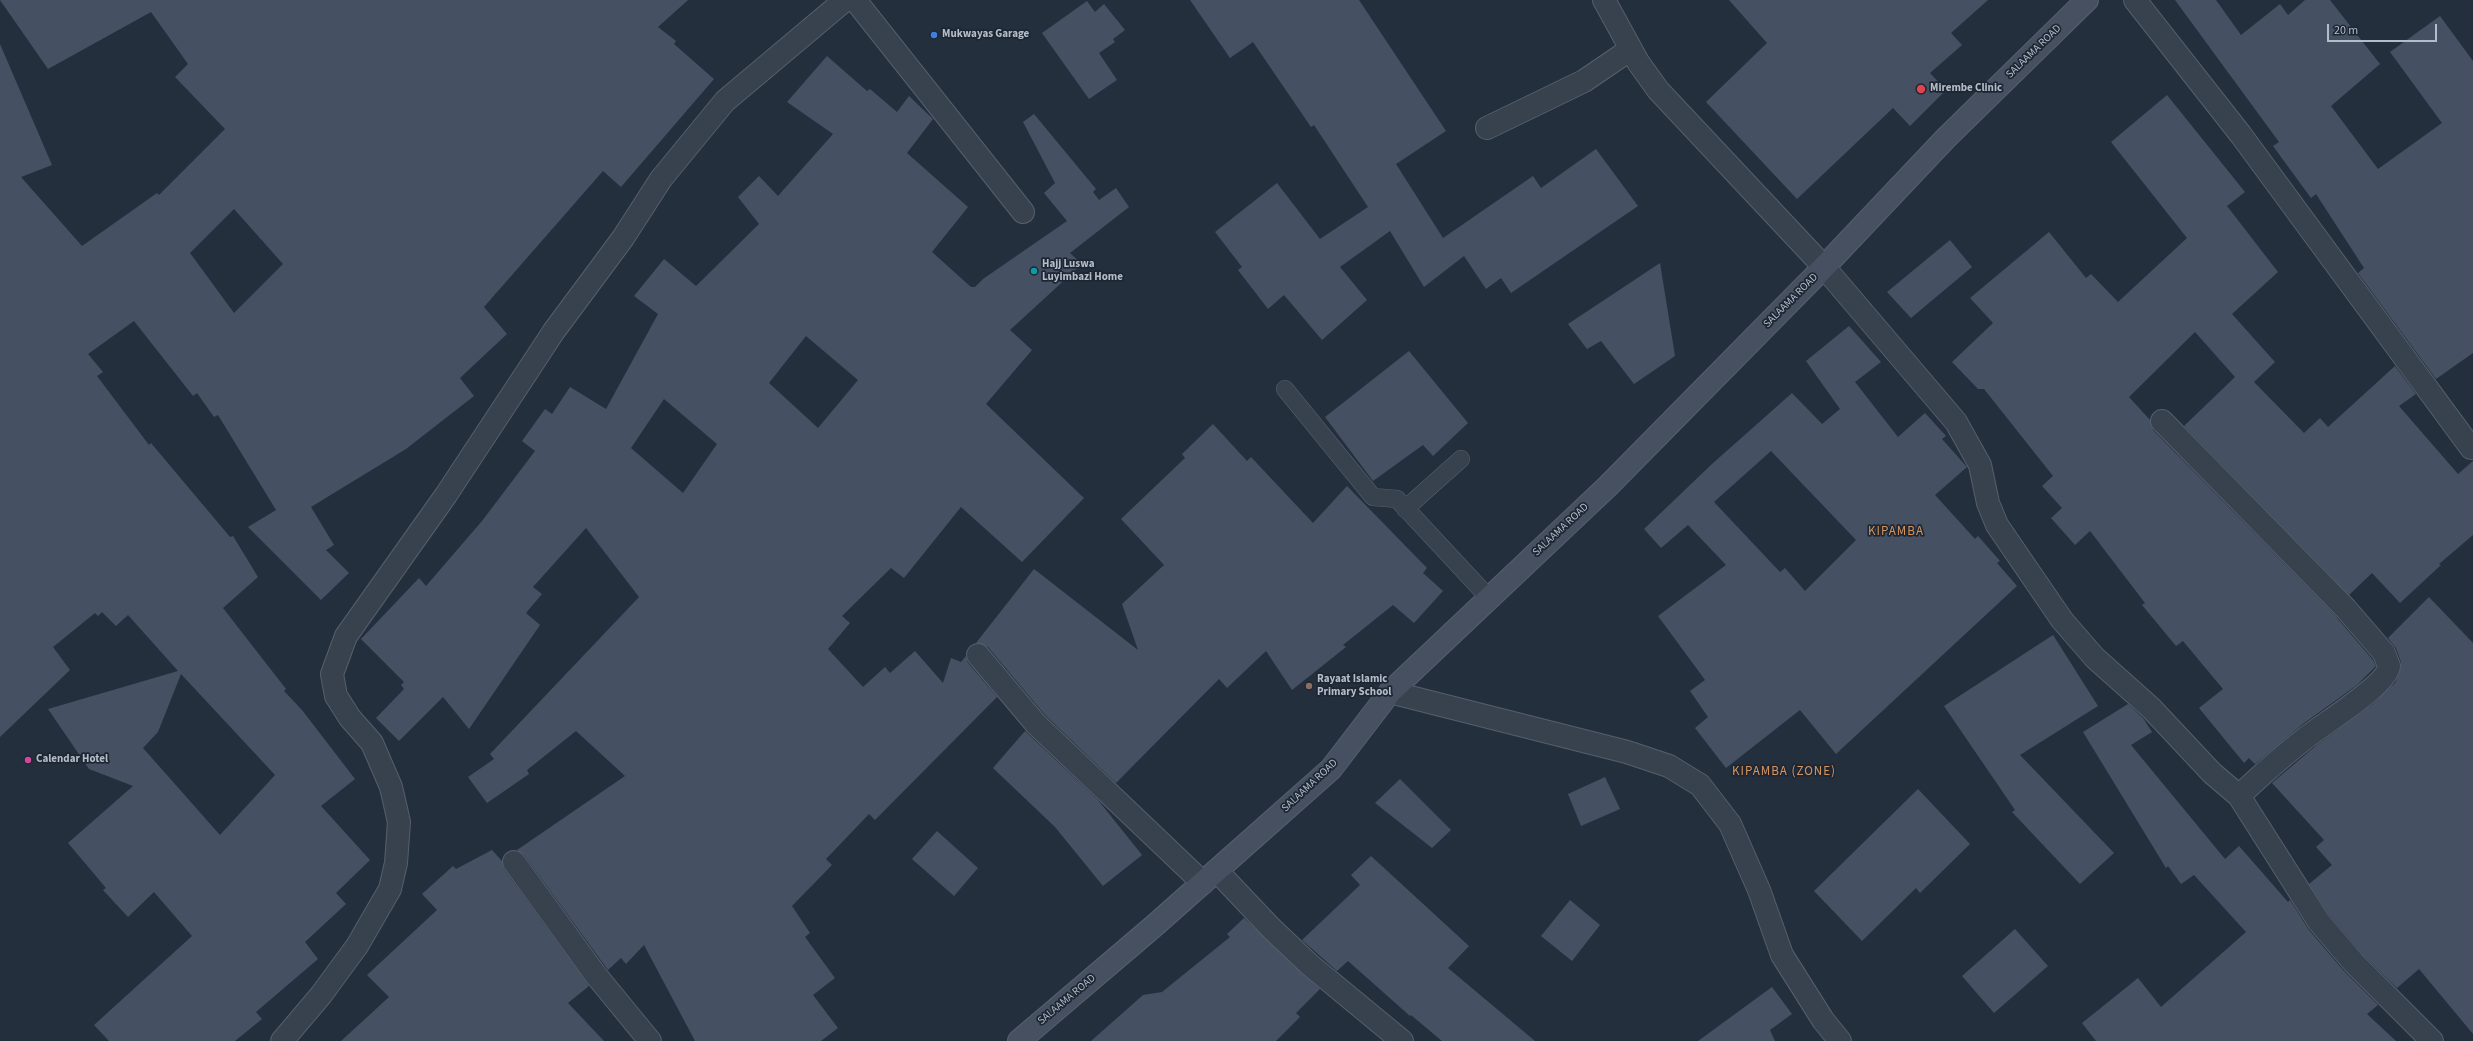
<!DOCTYPE html>
<html>
<head>
<meta charset="utf-8">
<style>
	body { margin:0 }
	#map { position:relative; width:2473px; height:1041px; overflow:hidden; background:#242f3e; font-family:"Source Sans 3",sans-serif }
	canvas { display:block }
	.scale { position:absolute; left:2327px; top:24px; width:110px; height:18px; box-sizing:border-box; border:2px solid #b4bcc9; border-top:0; padding-left:5px; font-size:12px; line-height:14px; white-space:nowrap; color:#b4bcc9; -webkit-text-stroke:3px #1d2633; paint-order:stroke }
</style>
</head>
<body>
<div id="map">
<canvas width="2473" height="1041"></canvas>
<div class="scale">20 m</div>
</div>
<script>
const g = document.querySelector('canvas').getContext('2d');
g.lineJoin = 'round';
function paint(path, color) { g.fillStyle = color; g.fill(path, 'evenodd'); }
function strokePath(path, color, width, dash) { g.strokeStyle = color; g.lineWidth = width; g.lineCap = dash ? 'butt' : 'round'; g.setLineDash(dash || []); g.stroke(path); }
function label(font, color, halo, rows, align = 'center') {
  g.font = font + ' "Source Sans 3",sans-serif'; g.lineWidth = 3.5; g.setLineDash([]); g.textBaseline = 'middle'; g.strokeStyle = halo; g.fillStyle = color; for (const [text, x, y, turn = 0] of rows) {
    g.save(); g.translate(x, y); g.rotate((+turn || 0) * Math.PI / 180); g.textAlign = isNaN(turn) ? turn : align; if (halo) g.strokeText(text, 0, 0); g.fillText(text, 0, 0); g.restore();
  }
}
paint(new Path2D(`
	M 0,0 L 688,0 L 658,27 L 676,41 L 674,44 L 714,79 L 621,187 L 603,171 L 484,307 L 507,334 L 460,378 L 474,396 L 406,449 L 311,507 L 334,545 L 326,550 L 349,573 L 321,600 L 248,527 L 276,510 L 218,415 L 214,417 L 197,393 L 193,396 L 134,321 L 88,354 L 103,372 L 97,376 L 149,445 L 151,443 L 230,537 L 233,536 L 258,577 L 223,608 L 286,689 L 284,691 L 302,710 L 355,779 L 321,806 L 370,860 L 336,893 L 346,904 L 305,942 L 318,959 L 256,1012 L 262,1019 L 235,1041 L 109,1041 L 94,1025 L 192,936 L 154,892 L 128,917 L 103,890 L 106,888 L 68,843 L 133,786 L 89,769 L 48,709 L 178,671 L 128,615 L 116,626 L 102,612 L 98,616 L 95,613 L 53,647 L 70,670 L 0,737 L 0,44 L 52,165 L 21,177 L 82,246 L 157,193 L 159,195 L 225,129 L 175,77 L 188,64 L 151,12 L 48,69 ZM 234,209 L 283,264 L 234,313 L 190,253 ZM 181,674 L 275,775 L 220,835 L 143,748 L 158,732 Z
	M 1190,0 L 1359,0 L 1446,131 L 1396,164 L 1443,238 L 1533,176 L 1541,188 L 1596,149 L 1638,206 L 1511,293 L 1501,278 L 1486,289 L 1464,256 L 1424,287 L 1390,231 L 1340,267 L 1367,300 L 1322,340 L 1284,295 L 1268,309 L 1238,270 L 1242,267 L 1215,232 L 1277,183 L 1320,239 L 1368,207 L 1314,125 L 1311,127 L 1253,42 L 1230,58 Z
	M 1729,0 L 1988,0 L 1951,33 L 1962,45 L 1930,73 L 1946,90 L 1910,126 L 1893,108 L 1797,199 L 1706,102 L 1767,43 Z
	M 2175,0 L 2216,0 L 2241,35 L 2280,4 L 2288,15 L 2305,0 L 2330,0 L 2380,64 L 2331,106 L 2378,169 L 2442,123 L 2390,52 L 2440,16 L 2473,61 L 2473,353 L 2436,379 L 2358,273 L 2364,268 L 2316,194 L 2311,198 L 2273,146 L 2279,142 Z
	M 1087,1 L 1095,12 L 1104,4 L 1125,30 L 1113,39 L 1115,42 L 1099,53 L 1117,80 L 1089,99 L 1042,33 Z
	M 827,56 L 867,91 L 870,89 L 897,112 L 909,96 L 933,119 L 907,153 L 968,207 L 932,252 L 971,287 L 975,287 L 983,279 L 1067,221 L 1044,193 L 1055,183 L 1023,122 L 1034,114 L 1096,189 L 1093,192 L 1099,200 L 1116,188 L 1129,207 L 1070,253 L 1082,264 L 1010,330 L 1032,350 L 986,404 L 1084,498 L 1022,562 L 961,507 L 904,578 L 891,568 L 842,616 L 850,623 L 828,649 L 863,687 L 885,667 L 890,673 L 915,651 L 943,683 L 951,658 L 961,662 L 966,656 L 968,663 L 999,699 L 997,697 L 875,820 L 869,814 L 826,859 L 832,865 L 792,906 L 810,933 L 805,937 L 835,978 L 813,995 L 838,1028 L 821,1041 L 695,1041 L 644,945 L 626,964 L 621,958 L 608,970 L 524,855 L 517,850 L 625,776 L 576,731 L 527,770 L 529,774 L 487,803 L 468,777 L 494,759 L 490,754 L 639,597 L 586,528 L 533,587 L 542,594 L 526,613 L 540,625 L 469,729 L 443,697 L 399,741 L 376,718 L 404,689 L 401,685 L 404,682 L 361,639 L 419,578 L 426,586 L 482,521 L 535,451 L 522,441 L 545,409 L 552,414 L 570,387 L 606,409 L 658,314 L 634,296 L 664,259 L 696,286 L 759,224 L 738,197 L 759,176 L 778,196 L 833,134 L 787,102 ZM 806,336 L 858,380 L 818,428 L 769,383 ZM 664,399 L 717,444 L 683,493 L 631,448 Z
	M 2167,95 L 2245,192 L 2227,206 L 2278,272 L 2232,314 L 2275,362 L 2254,382 L 2304,433 L 2320,418 L 2328,427 L 2395,366 L 2416,394 L 2399,406 L 2458,474 L 2473,461 L 2473,535 L 2439,564 L 2441,565 L 2400,603 L 2372,573 L 2349,595 L 2184,426 L 2235,377 L 2195,332 L 2129,397 L 2150,420 L 2153,430 L 2332,612 L 2373,660 L 2376,666 L 2357,685 L 2303,724 L 2255,764 L 2249,758 L 2244,763 L 2199,708 L 2223,689 L 2183,641 L 2176,646 L 2142,605 L 2145,603 L 2090,531 L 2075,545 L 2051,518 L 2062,508 L 2042,486 L 2053,476 L 1984,389 L 1978,389 L 1952,362 L 1993,323 L 1970,298 L 2049,232 L 2086,278 L 2091,274 L 2118,302 L 2187,238 L 2111,142 Z
	M 1950,240 L 1972,267 L 1911,318 L 1887,292 Z
	M 1660,263 L 1675,356 L 1634,384 L 1601,341 L 1587,349 L 1568,324 Z
	M 1849,326 L 1881,362 L 1855,382 L 1898,437 L 1925,413 L 1946,436 L 1942,439 L 1967,467 L 1935,495 L 1975,539 L 1978,536 L 2000,561 L 1997,563 L 2017,586 L 1836,754 L 1800,710 L 1726,768 L 1695,728 L 1708,717 L 1690,691 L 1705,680 L 1658,616 L 1726,565 L 1688,525 L 1661,548 L 1644,529 L 1712,464 L 1792,393 L 1822,424 L 1840,409 L 1806,361 ZM 1771,451 L 1856,540 L 1805,591 L 1785,568 L 1780,572 L 1714,502 Z
	M 1409,351 L 1468,423 L 1433,456 L 1423,445 L 1373,481 L 1325,417 Z
	M 1213,424 L 1247,461 L 1251,457 L 1313,523 L 1347,486 L 1427,568 L 1423,573 L 1443,591 L 1414,623 L 1393,605 L 1343,645 L 1346,647 L 1292,690 L 1266,651 L 1227,688 L 1219,679 L 1116,783 L 1045,715 L 988,647 L 976,643 L 1034,569 L 1138,650 L 1122,604 L 1164,565 L 1121,519 L 1185,458 L 1182,454 Z
	M 2429,597 L 2473,643 L 2473,1034 L 2419,969 L 2397,988 L 2363,955 L 2329,915 L 2309,884 L 2332,865 L 2316,847 L 2324,840 L 2272,783 L 2318,744 L 2373,704 L 2395,683 L 2400,671 L 2401,662 L 2396,648 L 2388,638 Z
	M 2053,635 L 2098,706 L 2020,755 L 2114,853 L 2080,884 L 2012,812 L 2015,810 L 1944,706 Z
	M 2128,704 L 2143,718 L 2152,732 L 2131,745 L 2225,859 L 2239,846 L 2288,902 L 2290,900 L 2309,930 L 2344,971 L 2378,1005 L 2367,1014 L 2396,1041 L 2096,1041 L 2082,1023 L 2138,978 L 2161,1007 L 2246,932 L 2194,875 L 2181,884 L 2168,866 L 2166,868 L 2083,732 Z
	M 1025,731 L 1098,800 L 1142,855 L 1103,886 L 1055,827 L 993,768 Z
	M 1605,777 L 1620,809 L 1581,826 L 1568,794 Z
	M 1400,779 L 1451,830 L 1432,848 L 1375,803 Z
	M 1918,789 L 1970,844 L 1920,893 L 1916,888 L 1862,941 L 1814,891 Z
	M 937,831 L 978,868 L 954,896 L 912,859 Z
	M 492,850 L 502,861 L 504,869 L 589,986 L 568,1003 L 604,1041 L 341,1041 L 389,997 L 367,975 L 437,910 L 422,894 L 453,866 L 456,869 Z
	M 1371,856 L 1469,946 L 1448,968 L 1535,1041 L 1442,1041 L 1411,1015 L 1410,1016 L 1348,961 L 1337,971 L 1302,940 L 1360,885 L 1351,875 Z
	M 1570,900 L 1600,925 L 1572,961 L 1541,936 Z
	M 1244,918 L 1320,989 L 1296,1013 L 1300,1017 L 1276,1041 L 1091,1041 L 1143,995 L 1162,992 L 1230,937 L 1227,934 Z
	M 2015,929 L 2048,966 L 1994,1013 L 1962,976 Z
	M 1772,987 L 1792,1014 L 1770,1030 L 1775,1041 L 1698,1041 Z`), '#455162');
const service = new Path2D(`
	M 1285,389 L 1373,497 L 1397,499 L 1489,598
	M 1405,509 L 1461,459`);
const minor = new Path2D(`
	M 855,0 L 1023,212
	M 1604,0 L 1638,62 L 1658,90 L 1824,267 L 1956,422 L 1980,465 L 1988,503 L 1997,525 L 2062,620 L 2095,658 L 2151,708 L 2212,773 L 2239,796 L 2319,922 L 2354,963 L 2432,1041
	M 2135,0 L 2241,135 L 2471,448
	M 1487,128 L 1584,81 L 1631,49
	M 2162,421 L 2346,609 L 2384,653 L 2389,666 C 2387,686 2319,726 2302,741 C 2280,758 2259,777 2239,796
	M 978,655 L 1036,724 L 1203,883
	M 1390,692 L 1627,752 L 1669,766 L 1700,785 L 1730,824 L 1759,890 L 1782,955 L 1823,1020 L 1840,1041
	M 514,862 L 595,974 L 650,1041
	M 1217,871 L 1271,928 L 1310,965 L 1402,1041
	M 282,1041 L 321,995 L 357,946 L 390,889 L 396,863 L 399,822 L 391,787 L 372,743 L 350,718 L 336,696 L 332,674 L 346,636 L 446,495 L 554,331 L 623,238 L 661,179 L 725,101 L 845,0`);
const secondary = new Path2D(`
	M 1019,1041 L 1154,926 L 1331,769 L 1390,692 L 1608,486 L 1824,267 L 1946,138 L 2087,0`);
strokePath(service, '#565f6c', 18);
strokePath(minor, '#565f6c', 24);
strokePath(secondary, '#565f6c', 24);
strokePath(service, '#38414e', 17);
strokePath(minor, '#38414e', 22);
strokePath(secondary, '#465061', 22);
for (const [x, y, r, color] of [
	[934,35,4,"#3f7fe0"],
	[1921,89,5,"#e0444e"],
	[1034,271,4,"#0f9aa8"],
	[1309,686,4,"#8d6e63"],
	[28,760,4,"#d1479c"]
]) { const dot = new Path2D(); dot.arc(x, y, r, 0, 2 * Math.PI); g.fillStyle = color; g.fill(dot); strokePath(dot, '#1d2633', 1.5); }
label('bold 11px', '#b4bcc9', '#1d2633', [
	["Mukwayas Garage",942,35],
	["Mirembe Clinic",1930,89],
	["Hajj Luswa",1042,265],
	["Luyimbazi Home",1042,278],
	["Rayaat Islamic",1317,680],
	["Primary School",1317,693],
	["Calendar Hotel",36,760]
], 'left');
label('11px', '#b4bcc9', '#1d2633', [
	["SALAAMA ROAD",2034,52,-44],
	["SALAAMA ROAD",1791,301,-45],
	["SALAAMA ROAD",1561,530,-43],
	["SALAAMA ROAD",1310,786,-43],
	["SALAAMA ROAD",1067,1000,-40]
]);
g.letterSpacing = '1px';
label('13px', '#d59563', '#1d2633', [
	["KIPAMBA",1896,532],
	["KIPAMBA (ZONE)",1784,772]
]);
g.letterSpacing = '0px';
</script>
</body>
</html>
